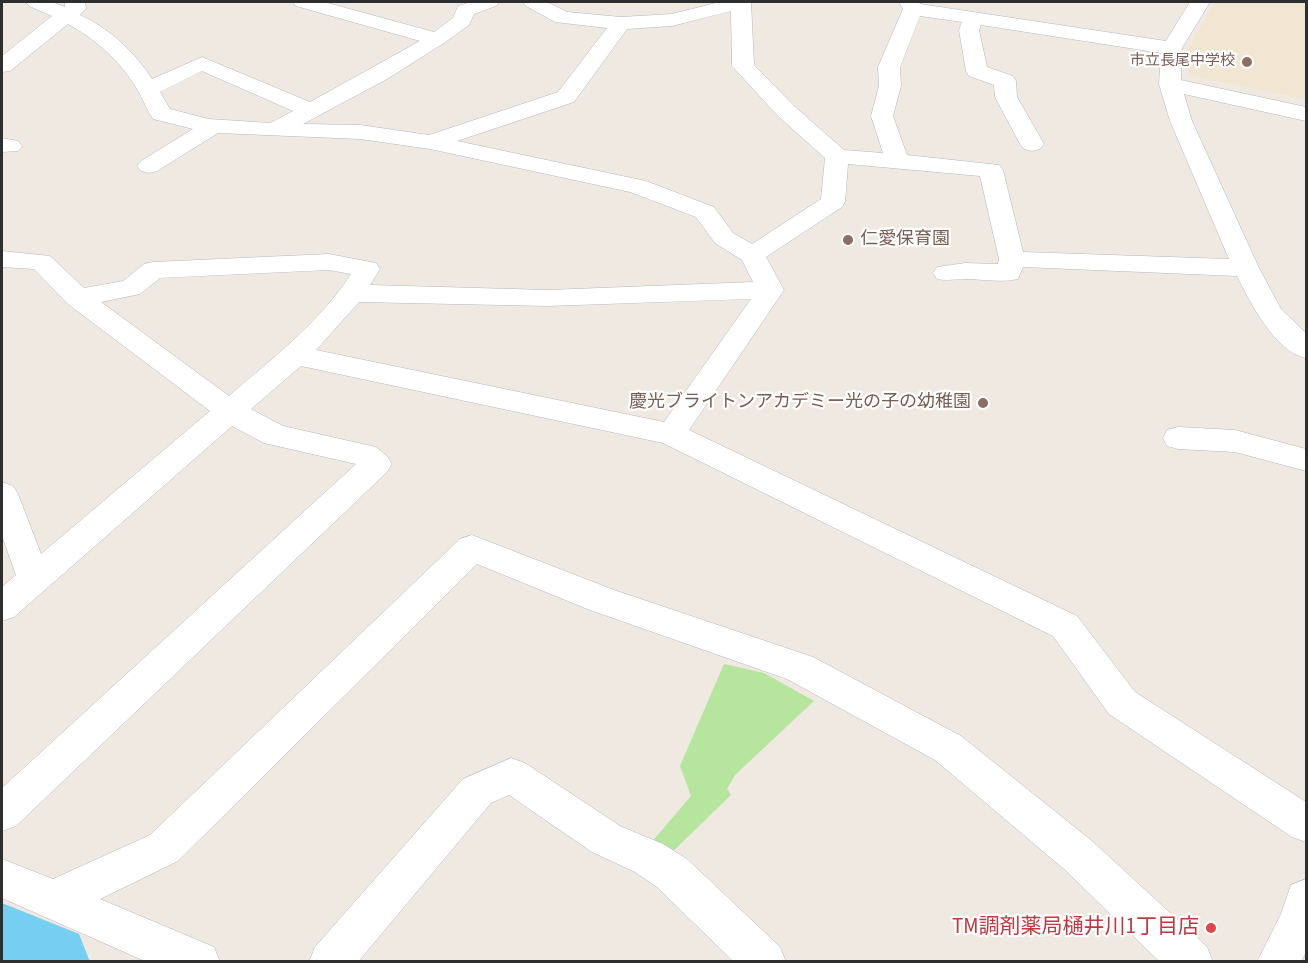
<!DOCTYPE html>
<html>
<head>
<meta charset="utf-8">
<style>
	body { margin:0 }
	#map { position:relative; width:1308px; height:963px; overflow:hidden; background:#efe9e1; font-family:"Source Sans 3",sans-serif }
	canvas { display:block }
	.frame { position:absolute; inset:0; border:3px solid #2e2e2e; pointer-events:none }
</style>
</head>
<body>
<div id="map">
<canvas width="1308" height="963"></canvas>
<div class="frame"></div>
</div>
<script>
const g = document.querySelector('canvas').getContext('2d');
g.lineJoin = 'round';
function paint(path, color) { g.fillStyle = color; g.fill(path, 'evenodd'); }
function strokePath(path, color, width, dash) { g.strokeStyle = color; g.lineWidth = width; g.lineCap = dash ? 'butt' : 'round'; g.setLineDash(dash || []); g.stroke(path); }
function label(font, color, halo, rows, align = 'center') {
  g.font = font + ' "Source Sans 3","Noto Sans JP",sans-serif'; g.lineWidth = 4.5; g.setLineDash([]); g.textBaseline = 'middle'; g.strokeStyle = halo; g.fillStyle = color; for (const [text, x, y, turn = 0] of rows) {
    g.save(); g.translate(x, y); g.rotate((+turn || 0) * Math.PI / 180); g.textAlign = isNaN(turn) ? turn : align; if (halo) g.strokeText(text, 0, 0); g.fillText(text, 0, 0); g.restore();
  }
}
paint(new Path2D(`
	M 1216,2 L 1306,2 L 1306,99 L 1189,75 L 1187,49 Z`), '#f0e6d1');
paint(new Path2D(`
	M 724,664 L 764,673 L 814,701 L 735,775 L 727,789 L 731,795 L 666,858 L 650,844 L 691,796 L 680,766 Z`), '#b6e59e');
paint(new Path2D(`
	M 2,903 L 79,934 L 90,962 L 2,962 Z`), '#75cff0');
const minor = new Path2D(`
	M 26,2 L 52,2 L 65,7 L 65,2 L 85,2 L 86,8 L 80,15 C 110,29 134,51 152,79 L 202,57 L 310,102 L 420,41 L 296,6 L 293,2 L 324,2 L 434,32 L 453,18 L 458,6 L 471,2 L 499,2 L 496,6 L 474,14 L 469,25 L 444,43 L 387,79 L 303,124 L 360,125 L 429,135 L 558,92 L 607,28 L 555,22 L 526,6 L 523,2 L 547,2 L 567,12 L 621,17 L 672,14 L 720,2 L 751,2 L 754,65 L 794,106 L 844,150 L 883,153 L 871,116 L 879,86 L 878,67 L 903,9 L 899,2 L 919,2 L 920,4 L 1166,41 L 1190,2 L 1210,2 L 1182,48 L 1181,80 L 1306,107 L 1306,121 L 1184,94 L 1192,121 L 1259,268 L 1281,309 L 1306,333 L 1306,358 C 1275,352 1250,302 1237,276 L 1023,267 L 1018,279 C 1001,283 983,279 965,279 C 955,279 947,281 937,279 L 933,273 L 937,267 L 965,263 L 998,264 L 999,259 L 980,176 L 848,164 L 845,202 L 842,207 L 766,257 L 784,290 L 689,430 L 1077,616 L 1135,692 L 1306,802 L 1306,842 L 1292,837 L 1109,714 L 1053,636 L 663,443 L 301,366 L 251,409 L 283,426 L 376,447 L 387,456 L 392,464 L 387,472 L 16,826 L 2,831 L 2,788 L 356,464 L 264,443 L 232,426 L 14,617 L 2,621 L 2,587 L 16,575 L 2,536 L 2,482 L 13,486 L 18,494 L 41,554 L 210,411 L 68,304 L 34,269 L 2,267 L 2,251 L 50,256 L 84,288 L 123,281 L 144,264 L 153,262 L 329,254 L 376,263 L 380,269 L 370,285 L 548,290 L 753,282 L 742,260 L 715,243 L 696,217 L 630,192 L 430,149 L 360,139 L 218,133 L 157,171 L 149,173 L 141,171 L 137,166 L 141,161 L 193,129 L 153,119 C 147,110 143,99 137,89 C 120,61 97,40 68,24 L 10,71 L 2,72 L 2,56 L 52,16 L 29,6 ZM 731,11 L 732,66 L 778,116 L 825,158 L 821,199 L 752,244 L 733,233 L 714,207 L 646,181 L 457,141 L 574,102 L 627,29 L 672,26 ZM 920,16 L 962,22 L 959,30 L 966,71 L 969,76 L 994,85 L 995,97 L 1020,144 L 1024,149 L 1032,151 L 1040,149 L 1044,144 L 1017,97 L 1016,81 L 1013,76 L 987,67 L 979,30 L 981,25 L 1161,53 L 1159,84 L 1170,121 L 1229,259 L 1023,252 L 1003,170 L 999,165 L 907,155 L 893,116 L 901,86 L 900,67 ZM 202,71 L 293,111 L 270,123 L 209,119 L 170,109 L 160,92 ZM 329,270 L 351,274 C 320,322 272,359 229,396 L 101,302 L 140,294 L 160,278 ZM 751,299 L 664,422 L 316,350 L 359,302 L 548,306 Z
	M 2,138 L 18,141 L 22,146 L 18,151 L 2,152 Z
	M 1178,427 L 1235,430 L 1306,449 L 1306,471 L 1235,452 L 1178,449 L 1167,446 L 1163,438 L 1167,430 Z
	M 472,535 L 614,590 L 813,657 L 961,736 L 1092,841 L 1207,947 L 1213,962 L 1160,962 L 1064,869 L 935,760 L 787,679 L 590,610 L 477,564 L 178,861 L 100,899 L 214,947 L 220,962 L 147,962 L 2,898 L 2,859 L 53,879 L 150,835 L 460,539 Z
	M 511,758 L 525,763 L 620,826 L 663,844 L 687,859 L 780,947 L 786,962 L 734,962 L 657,887 L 635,872 L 592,852 L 509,795 L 491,803 L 358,962 L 309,962 L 315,947 L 463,779 Z
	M 1306,879 L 1306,952 L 1301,962 L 1257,962 L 1281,914 L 1291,885 Z`);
strokePath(minor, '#b4b7c1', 1);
paint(minor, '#fff');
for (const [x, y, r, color] of [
	[1247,62,6,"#8d6e63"],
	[848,240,6,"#8d6e63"],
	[983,403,6,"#8d6e63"],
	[1211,928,6,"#e0444e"]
]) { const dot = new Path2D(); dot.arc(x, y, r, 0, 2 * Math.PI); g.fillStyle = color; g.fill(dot); strokePath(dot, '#fff', 2); }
label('15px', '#785e54', '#fff', [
	["市立長尾中学校",1235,62]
], 'right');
label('18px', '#785e54', '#fff', [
	["仁愛保育園",860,240],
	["慶光ブライトンアカデミー光の子の幼稚園",971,403,"right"]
], 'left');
label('21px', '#be3a42', '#fff', [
	["TM調剤薬局樋井川1丁目店",1199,928]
], 'right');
</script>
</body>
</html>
